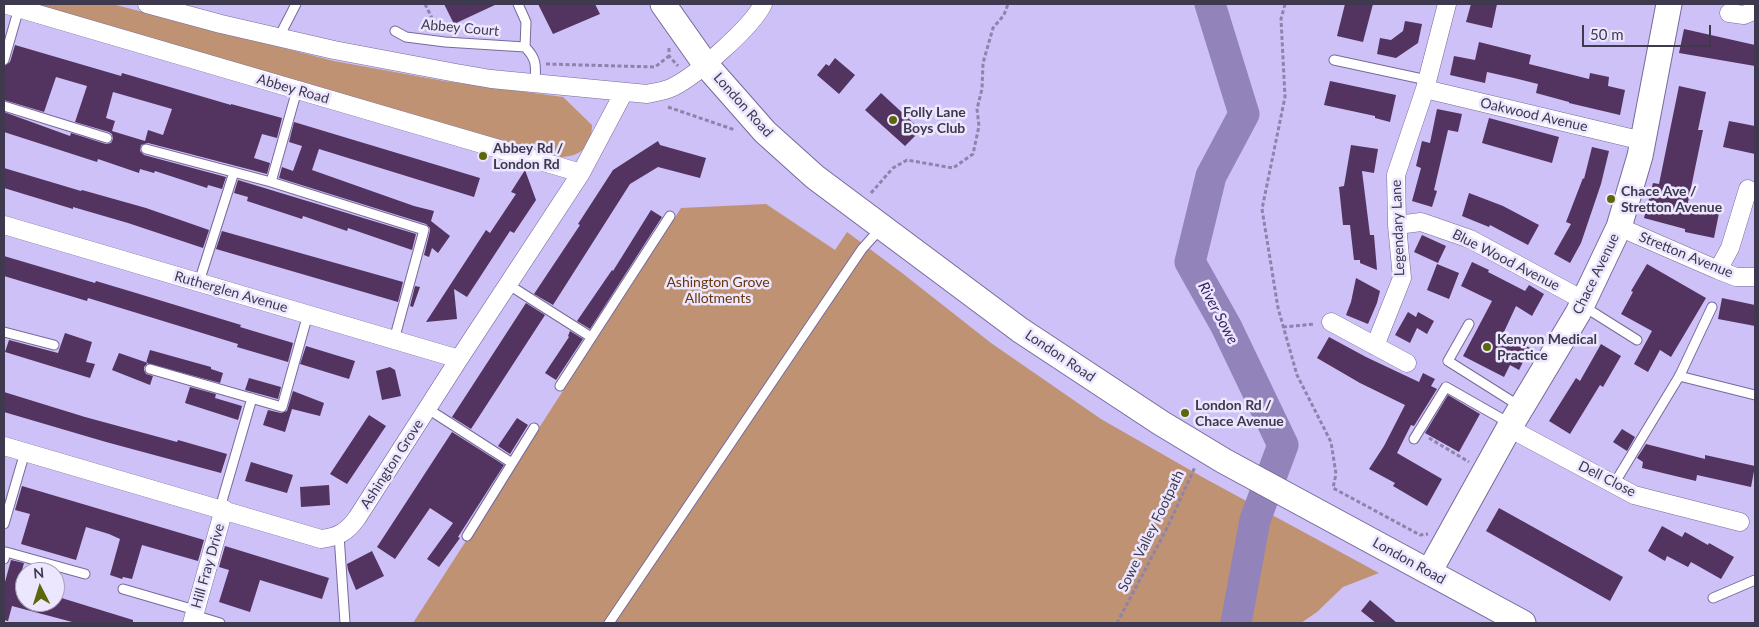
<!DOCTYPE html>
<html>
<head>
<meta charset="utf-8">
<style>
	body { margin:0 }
	#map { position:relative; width:1759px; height:627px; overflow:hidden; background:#cec1f7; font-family:Lato,sans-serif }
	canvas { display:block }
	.frame { position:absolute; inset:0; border:5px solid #3f394f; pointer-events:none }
	.north { position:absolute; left:15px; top:562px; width:50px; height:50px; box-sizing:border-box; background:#ece7fe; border:1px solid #a7a1b8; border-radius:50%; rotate:355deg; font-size:14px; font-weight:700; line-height:20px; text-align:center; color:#3f394f }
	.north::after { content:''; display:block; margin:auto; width:18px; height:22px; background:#5d6709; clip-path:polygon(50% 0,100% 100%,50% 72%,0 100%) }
	.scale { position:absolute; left:1582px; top:25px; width:129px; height:22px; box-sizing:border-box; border:2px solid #3f394f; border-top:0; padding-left:6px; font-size:15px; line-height:18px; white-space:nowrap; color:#3f394f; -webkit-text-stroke:4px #ece7fe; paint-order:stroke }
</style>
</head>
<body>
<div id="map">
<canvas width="1759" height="627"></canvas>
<div class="frame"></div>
<div class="north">N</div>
<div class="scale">50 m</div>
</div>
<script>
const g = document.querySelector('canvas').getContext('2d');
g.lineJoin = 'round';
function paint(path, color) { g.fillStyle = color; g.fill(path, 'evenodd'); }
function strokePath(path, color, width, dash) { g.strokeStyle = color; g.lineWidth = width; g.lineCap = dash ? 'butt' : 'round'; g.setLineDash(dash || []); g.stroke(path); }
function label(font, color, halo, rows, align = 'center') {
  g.font = font + ' Lato,sans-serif'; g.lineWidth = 5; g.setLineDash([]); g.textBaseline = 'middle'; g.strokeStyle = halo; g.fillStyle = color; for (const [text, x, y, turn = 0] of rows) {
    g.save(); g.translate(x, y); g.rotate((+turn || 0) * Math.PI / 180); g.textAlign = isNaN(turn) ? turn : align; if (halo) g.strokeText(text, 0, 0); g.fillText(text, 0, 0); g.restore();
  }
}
paint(new Path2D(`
	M 28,4 L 112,4 L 334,61 L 444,81 L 563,97 L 592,125 C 592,153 572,160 549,156 L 316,86 Z
	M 766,204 L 835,250 L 847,232 L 902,273 L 991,343 L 1101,419 L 1204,478 L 1379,573 L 1343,587 L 1317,612 L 1301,623 L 413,623 L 681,208 Z`), '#bf9273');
strokePath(new Path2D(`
	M 1210,4 L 1244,114 L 1211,176 L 1190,262 L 1226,326 L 1283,445 L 1255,520 L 1236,623`), '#9284ba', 31);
paint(new Path2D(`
	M 444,4 L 497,4 L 454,24 Z
	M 538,4 L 595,4 L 600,14 L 553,34 Z
	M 1345,4 L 1373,4 L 1363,42 L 1337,36 Z
	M 1471,4 L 1497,4 L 1492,28 L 1466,22 Z
	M 1405,21 L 1422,24 L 1418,43 L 1396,58 L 1377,54 L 1380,38 L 1391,40 L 1403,31 Z
	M 1684,29 L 1755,45 L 1755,66 L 1679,53 Z
	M 1479,42 L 1531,55 L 1529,64 L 1589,79 L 1590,73 L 1609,77 L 1608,86 L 1625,90 L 1620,115 L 1569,103 L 1569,102 L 1536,93 L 1538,84 L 1514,78 L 1487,72 L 1485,83 L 1450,75 L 1454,56 L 1475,60 Z
	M 15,45 L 121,76 L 122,73 L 231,105 L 231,104 L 282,118 L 277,138 L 262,134 L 254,158 L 270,163 L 267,174 L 148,143 L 141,145 L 140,151 L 144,155 L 226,177 L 222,189 L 208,185 L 207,188 L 155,171 L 154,173 L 140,169 L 139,173 L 98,159 L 97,162 L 4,132 L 4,112 L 70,136 L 71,133 L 106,144 L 111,143 L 113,139 L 112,134 L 109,132 L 75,122 L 87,86 L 56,77 L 44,112 L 4,100 L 4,66 L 10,62 ZM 113,92 L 172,109 L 163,135 L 148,130 L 145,141 L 112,131 L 115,121 L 106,118 Z
	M 835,58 L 855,75 L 839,94 L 817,75 L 826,64 L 829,66 Z
	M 1330,81 L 1396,95 L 1390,122 L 1375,118 L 1375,116 L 1324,105 Z
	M 1679,86 L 1706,92 L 1698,130 L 1703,130 L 1687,207 L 1719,213 L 1714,238 L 1685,232 L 1685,229 L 1644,218 L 1653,183 L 1659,184 Z
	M 881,93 L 921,130 L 905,146 L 865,110 Z
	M 1437,109 L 1462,114 L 1458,132 L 1448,130 L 1434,190 L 1437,191 L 1432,207 L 1412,201 L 1421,168 L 1416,166 L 1422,141 L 1430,143 Z
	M 1489,118 L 1559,137 L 1552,163 L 1482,143 Z
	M 1729,121 L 1755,126 L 1755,154 L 1723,147 Z
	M 294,122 L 480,178 L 474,197 L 319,149 L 312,170 L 414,206 L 434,211 L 431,221 L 450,236 L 438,253 L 432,248 L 429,257 L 424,255 L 430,231 L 430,228 L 426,224 L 279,178 L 282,167 L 293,171 L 302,146 L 289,142 Z
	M 658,141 L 660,145 L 706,158 L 700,178 L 658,167 L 630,184 L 553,305 L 534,294 L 580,225 L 578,224 L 613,170 Z
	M 1351,145 L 1378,149 L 1374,173 L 1362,171 L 1370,235 L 1374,235 L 1377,270 L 1360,263 L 1360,260 L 1354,260 L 1350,225 L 1343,225 L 1339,187 L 1344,186 Z
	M 1592,147 L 1609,151 L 1601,184 L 1581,243 L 1570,263 L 1554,254 L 1571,224 L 1566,222 L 1583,178 L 1584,179 Z
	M 4,168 L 81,191 L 82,190 L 146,208 L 209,230 L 203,248 L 128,223 L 73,207 L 73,209 L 4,188 Z
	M 525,170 L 536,200 L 514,233 L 510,231 L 467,297 L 454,289 L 457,319 L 426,322 L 486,230 L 490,233 L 516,194 L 511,192 Z
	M 238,180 L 416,234 L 412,250 L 348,228 L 347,231 L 303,216 L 302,219 L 247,201 L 248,197 L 234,193 Z
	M 1469,193 L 1503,206 L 1539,225 L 1528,245 L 1490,225 L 1489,227 L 1462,216 Z
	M 651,210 L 662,217 L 590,329 L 577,321 L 612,270 L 613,271 Z
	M 222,231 L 403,282 L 398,302 L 216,249 Z
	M 1422,235 L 1446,246 L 1438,263 L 1414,252 Z
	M 4,256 L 95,283 L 96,281 L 136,293 L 241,325 L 240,327 L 293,343 L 288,362 L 237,347 L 238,344 L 88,298 L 87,301 L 4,276 Z
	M 1472,262 L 1489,270 L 1488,272 L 1525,291 L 1529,285 L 1544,294 L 1532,316 L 1516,306 L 1503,334 L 1530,348 L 1519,370 L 1510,365 L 1504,377 L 1463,356 L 1492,301 L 1461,286 Z
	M 1437,264 L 1459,273 L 1449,299 L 1427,290 Z
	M 1647,264 L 1706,298 L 1671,357 L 1660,350 L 1648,372 L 1634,364 L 1652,331 L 1621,314 L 1633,292 L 1631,291 Z
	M 1356,278 L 1380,291 L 1377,303 L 1368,324 L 1346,315 L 1351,302 Z
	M 415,286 L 420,287 L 413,307 L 410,306 Z
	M 1722,298 L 1755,305 L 1755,326 L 1718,319 Z
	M 526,303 L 545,315 L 471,429 L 452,417 Z
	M 1408,312 L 1416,317 L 1418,312 L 1434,321 L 1427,334 L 1417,328 L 1410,343 L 1395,335 Z
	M 570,331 L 583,339 L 556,380 L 545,373 L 569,337 L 568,336 Z
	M 65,333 L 92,342 L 86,362 L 95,364 L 90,378 L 5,352 L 9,340 L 58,353 Z
	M 1329,337 L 1366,357 L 1419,382 L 1423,373 L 1435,379 L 1431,386 L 1437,389 L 1414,426 L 1411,425 L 1397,453 L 1442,479 L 1427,506 L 1393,486 L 1395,483 L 1369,469 L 1384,446 L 1405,405 L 1360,383 L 1317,358 Z
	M 1601,344 L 1621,356 L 1603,387 L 1600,385 L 1570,434 L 1549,421 L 1576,378 L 1580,381 Z
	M 306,346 L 355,361 L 349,379 L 300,364 Z
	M 150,350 L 211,367 L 211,369 L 223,373 L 220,383 L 146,363 Z
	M 119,353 L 148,363 L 144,367 L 144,370 L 146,374 L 153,376 L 150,385 L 112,370 Z
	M 390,367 L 395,370 L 401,396 L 382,400 L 376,371 Z
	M 249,378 L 281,387 L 278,399 L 245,390 Z
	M 190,387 L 216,394 L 215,398 L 242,406 L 238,420 L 185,403 Z
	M 293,391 L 324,403 L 320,416 L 292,409 L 285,432 L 263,425 L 268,410 L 281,413 L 287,411 Z
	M 4,392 L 85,417 L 177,442 L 178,440 L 227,454 L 221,473 L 106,442 L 4,412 Z
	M 1448,395 L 1480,414 L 1459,452 L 1425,433 Z
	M 369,415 L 386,426 L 347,484 L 330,474 Z
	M 517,418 L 528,425 L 510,454 L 498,446 Z
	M 1622,429 L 1635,437 L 1627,451 L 1613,442 Z
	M 452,432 L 504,465 L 458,537 L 460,538 L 439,567 L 427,559 L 453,523 L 430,508 L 395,559 L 377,547 Z
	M 1646,444 L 1705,459 L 1705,455 L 1755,466 L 1751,487 L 1697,475 L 1696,481 L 1642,468 L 1643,462 L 1637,458 Z
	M 251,462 L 293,475 L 287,493 L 245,481 Z
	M 329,485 L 330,505 L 301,507 L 300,487 Z
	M 22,486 L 204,540 L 198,561 L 142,545 L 132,579 L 123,577 L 122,579 L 110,575 L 120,539 L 109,534 L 86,527 L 76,560 L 21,544 L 30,514 L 15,510 Z
	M 1499,508 L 1623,577 L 1610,601 L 1486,531 Z
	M 1662,526 L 1682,537 L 1685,532 L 1708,545 L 1709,543 L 1734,557 L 1721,579 L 1691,562 L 1688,567 L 1667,556 L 1665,561 L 1648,551 Z
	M 225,546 L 329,578 L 322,599 L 260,580 L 250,612 L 219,602 L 229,570 L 219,567 Z
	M 372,551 L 384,576 L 356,590 L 348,570 L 347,564 Z
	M 11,560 L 24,563 L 18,585 L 25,587 L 25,602 L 55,602 L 55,596 L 133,620 L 133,623 L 76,623 L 12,606 L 8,621 L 4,620 L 4,581 L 5,582 Z
	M 1370,600 L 1383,611 L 1397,623 L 1376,623 L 1361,611 Z`), '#53335f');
const lane = new Path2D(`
	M 518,4 L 526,22 L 525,47
	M 395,31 L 406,37 L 445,42 L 525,47
	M 279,37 L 296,4
	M 525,47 C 537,59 536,66 535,82
	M 4,60 L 19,8
	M 1334,60 L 1427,80
	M 4,106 L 107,138
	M 146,149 L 271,182 L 297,90
	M 271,182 L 424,230 L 394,340
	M 199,282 L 234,172
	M 509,285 L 591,337
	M 1583,306 L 1637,340
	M 1469,324 L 1448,361 L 1521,407
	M 4,332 L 54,345
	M 150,369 L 282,407 L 308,314
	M 1679,376 L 1755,395
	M 560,386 L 670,216
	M 428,409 L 512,463
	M 1414,439 L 1446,387 L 1511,424
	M 1614,484 L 1680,375 L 1712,307
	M 220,508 L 252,398
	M 4,524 L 25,452
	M 339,535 L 345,623
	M 467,536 L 534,428
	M 4,559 L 6,552 L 85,574
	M 123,589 L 195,610
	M 1713,598 L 1755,580
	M 194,615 L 220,623
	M 609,623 L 862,249 L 880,229`);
const street = new Path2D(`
	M 4,4 L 581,173
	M 147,4 L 221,24 L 334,50 L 456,73 L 491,79 L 647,94 C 656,92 665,91 673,87 C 697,75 752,27 763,4
	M 1729,13 L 1744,15 L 1755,10
	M 1425,89 L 1643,141
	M 4,225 L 459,359
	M 1397,225 L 1421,222 L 1470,239 L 1583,300
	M 1619,227 L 1718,270 L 1736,277 L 1755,277
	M 1718,270 L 1730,248 L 1748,189
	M 1331,322 L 1407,363
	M 1375,346 L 1402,278 L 1397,225 L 1396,175 L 1425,89 L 1447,4
	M 1509,428 L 1634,495 L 1740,522
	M 4,446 L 321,539 C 338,537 347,532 357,518 L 459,359 L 581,173 L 624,92
	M 192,623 L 224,509`);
const secondary = new Path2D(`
	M 663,4 L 706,65 L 765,132 L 815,177 L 1020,330 L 1161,423 L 1224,461 L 1523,623
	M 1429,572 L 1509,428 L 1578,313 L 1619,227 L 1640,156 L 1669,4`);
strokePath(lane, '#776a9b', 11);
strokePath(street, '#776a9b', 19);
strokePath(secondary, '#776a9b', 27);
strokePath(new Path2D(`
	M 425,4 L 437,28
	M 1285,4 L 1281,19 L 1285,97 L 1262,209 L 1278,308 L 1297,375 L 1331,442 L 1336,474 L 1333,488 L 1420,535 L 1428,534
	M 669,48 L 669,56 L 678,66
	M 546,64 L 655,67 L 669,56
	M 668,107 L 735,130
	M 871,193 L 893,168 L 907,160 L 953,168 L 973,154 L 979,126 L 977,109 L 982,89 L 983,63 L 993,28 L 1004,15 L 1008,4
	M 1283,327 L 1315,324
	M 1429,438 L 1469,462
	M 1117,623 L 1167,528 L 1195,467`), '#8d83ab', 3, [4, 2.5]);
strokePath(lane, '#fff', 9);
strokePath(street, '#fff', 18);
strokePath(secondary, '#fff', 25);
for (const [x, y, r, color] of [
	[893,120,5,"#5d6709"],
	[483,156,5,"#5d6709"],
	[1611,199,5,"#5d6709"],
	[1487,347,5,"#5d6709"],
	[1185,413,5,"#5d6709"]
]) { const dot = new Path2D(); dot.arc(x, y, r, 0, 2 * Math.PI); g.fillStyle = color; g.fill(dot); strokePath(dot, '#ece7fe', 2); }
label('14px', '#3f394f', '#ece7fe', [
	["Abbey Court",460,28,5],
	["Abbey Road",293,89,16],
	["London Road",743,105,48],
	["Oakwood Avenue",1534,115,13],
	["Legendary Lane",1398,228,-92],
	["Stretton Avenue",1686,255,22],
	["Blue Wood Avenue",1506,260,27],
	["Chace Avenue",1596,274,-64],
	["Rutherglen Avenue",231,292,16],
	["London Road",1060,356,34],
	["Ashington Grove",392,464,-57],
	["Dell Close",1607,479,27],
	["Sowe Valley Footpath",1151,531,-64],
	["London Road",1409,561,29],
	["Hill Fray Drive",208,566,-74]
]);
label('bold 14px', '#3f394f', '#ece7fe', [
	["Folly Lane",903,112],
	["Boys Club",903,128],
	["Abbey Rd /",493,148],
	["London Rd",493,164],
	["Chace Ave /",1621,191],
	["Stretton Avenue",1621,207],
	["Kenyon Medical",1497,339],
	["Practice",1497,355],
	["London Rd /",1195,405],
	["Chace Avenue",1195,421]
], 'left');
label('14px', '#69370b', '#ece7fe', [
	["Ashington Grove",718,282],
	["Allotments",718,298]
]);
label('italic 15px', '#3a2365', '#ece7fe', [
	["River Sowe",1218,313,62]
]);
</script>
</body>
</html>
